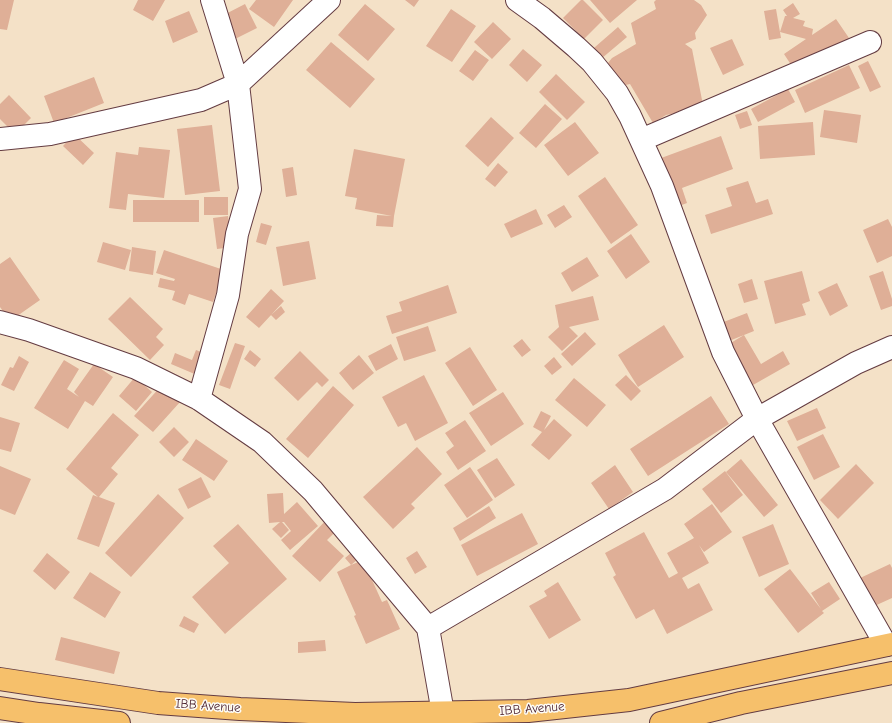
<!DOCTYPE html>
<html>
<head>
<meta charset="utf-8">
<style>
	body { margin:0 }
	canvas { display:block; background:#f4e1c7 }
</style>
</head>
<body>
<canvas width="892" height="723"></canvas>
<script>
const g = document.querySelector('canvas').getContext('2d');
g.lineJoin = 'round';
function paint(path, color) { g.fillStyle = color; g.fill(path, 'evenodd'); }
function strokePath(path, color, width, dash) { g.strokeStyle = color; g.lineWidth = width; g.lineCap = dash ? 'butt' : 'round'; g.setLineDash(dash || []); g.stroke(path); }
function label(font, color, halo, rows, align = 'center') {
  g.font = font + ' "Comic Neue",sans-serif'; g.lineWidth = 3; g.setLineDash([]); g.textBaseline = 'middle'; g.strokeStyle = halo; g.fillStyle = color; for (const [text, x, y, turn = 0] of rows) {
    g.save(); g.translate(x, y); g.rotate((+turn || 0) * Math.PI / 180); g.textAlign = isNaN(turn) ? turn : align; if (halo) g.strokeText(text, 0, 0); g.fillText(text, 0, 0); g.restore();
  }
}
paint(new Path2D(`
	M 0,0 L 14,0 L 7,30 L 0,29 Z
	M 138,0 L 165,0 L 153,21 L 133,10 Z
	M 256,0 L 293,0 L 274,27 L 249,9 Z
	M 405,0 L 419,0 L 414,7 Z
	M 581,0 L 583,0 L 603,20 L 584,39 L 563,18 Z
	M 590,0 L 637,0 L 610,23 Z
	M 656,0 L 694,0 L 701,5 L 707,15 L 695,33 L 696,39 L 685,44 L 692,49 L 703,105 L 696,109 L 666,115 L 653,123 L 630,84 L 621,86 L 608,63 L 612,58 L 636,44 L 631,23 L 656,9 L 654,2 Z
	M 793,3 L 800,14 L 793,18 L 805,21 L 803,26 L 813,29 L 812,35 L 836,19 L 849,38 L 797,74 L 784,54 L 806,39 L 780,32 L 785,16 L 787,16 L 783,10 Z
	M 245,4 L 257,28 L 225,44 L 214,20 Z
	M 365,4 L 395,29 L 368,61 L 338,35 Z
	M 451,9 L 476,26 L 452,62 L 426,46 Z
	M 776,9 L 781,38 L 769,40 L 764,11 Z
	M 189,11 L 198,32 L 173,43 L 165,21 Z
	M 493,22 L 511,39 L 492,59 L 474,42 Z
	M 618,27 L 627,37 L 595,64 L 587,54 Z
	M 732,39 L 744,65 L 723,75 L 710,48 Z
	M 331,42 L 375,79 L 350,108 L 306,70 Z
	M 523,49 L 542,65 L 527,82 L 509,65 Z
	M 475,50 L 489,60 L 473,81 L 459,71 Z
	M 868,61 L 881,87 L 870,92 L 858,66 Z
	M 849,65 L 860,88 L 805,113 L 795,90 Z
	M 556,74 L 585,102 L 567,120 L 539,92 Z
	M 94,77 L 104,103 L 54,123 L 44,96 Z
	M 788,89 L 795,102 L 758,122 L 751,109 Z
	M 9,95 L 31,118 L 15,134 L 0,119 L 0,104 Z
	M 545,104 L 562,119 L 536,148 L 519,133 Z
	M 824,110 L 861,115 L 857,143 L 820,137 Z
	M 747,111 L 752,125 L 740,129 L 735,115 Z
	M 491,117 L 514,138 L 488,167 L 465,146 Z
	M 575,122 L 599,153 L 568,176 L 544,145 Z
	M 813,122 L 815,155 L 760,159 L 758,126 Z
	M 212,125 L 220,191 L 185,195 L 177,129 Z
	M 74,134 L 94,153 L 83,165 L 63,146 Z
	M 721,136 L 733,169 L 682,188 L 687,203 L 671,209 L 653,161 Z
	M 139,147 L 170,150 L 164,198 L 128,194 L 126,210 L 109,208 L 116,152 L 138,155 Z
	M 354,149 L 405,159 L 394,216 L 393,227 L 376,226 L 377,215 L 392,216 L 355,209 L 357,198 L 345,196 Z
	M 498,163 L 508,172 L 495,187 L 485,179 Z
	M 293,167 L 297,195 L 286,197 L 282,169 Z
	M 605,177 L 638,225 L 611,244 L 578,196 Z
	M 748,181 L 756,203 L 768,199 L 773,214 L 711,234 L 705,215 L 732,206 L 726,188 Z
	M 204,197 L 228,197 L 228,215 L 204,215 Z
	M 133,200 L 199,200 L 199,222 L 133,222 Z
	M 564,205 L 572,217 L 555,228 L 547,215 Z
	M 536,209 L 543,224 L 511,238 L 504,224 Z
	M 228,216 L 232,247 L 217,249 L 213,218 Z
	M 888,219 L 892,227 L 892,256 L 877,263 L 863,230 Z
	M 261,223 L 272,226 L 266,245 L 256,242 Z
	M 631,234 L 650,262 L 626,279 L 607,251 Z
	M 309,241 L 316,279 L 283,286 L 276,247 Z
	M 103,242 L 131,250 L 125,270 L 97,262 Z
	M 132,247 L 156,251 L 153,275 L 129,271 Z
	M 164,250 L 224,270 L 213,302 L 189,294 L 185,305 L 172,300 L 175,291 L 158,287 L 160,278 L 174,281 L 175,279 L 156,273 Z
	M 10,257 L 40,300 L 10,321 L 0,307 L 0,264 Z
	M 587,257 L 599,276 L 572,292 L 561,273 Z
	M 802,271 L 810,301 L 802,304 L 806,315 L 775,324 L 764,281 Z
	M 883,271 L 892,299 L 892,306 L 881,310 L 869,276 Z
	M 752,279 L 758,299 L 744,303 L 738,284 Z
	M 837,283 L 848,306 L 830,316 L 818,292 Z
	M 448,285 L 457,313 L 392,334 L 386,316 L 402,311 L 399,302 Z
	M 271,289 L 284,301 L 259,328 L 246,317 Z
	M 593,296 L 599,320 L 569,327 L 578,336 L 562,351 L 548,337 L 559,327 L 555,305 Z
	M 130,297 L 163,329 L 156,337 L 164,345 L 150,360 L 108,319 Z
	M 281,306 L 285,312 L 276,320 L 271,315 Z
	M 747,313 L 754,331 L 729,341 L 721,323 Z
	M 664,325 L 684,357 L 638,387 L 618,355 Z
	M 428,326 L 436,351 L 404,361 L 396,337 Z
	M 585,332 L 596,344 L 572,366 L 561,354 Z
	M 744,335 L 761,364 L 783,351 L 790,364 L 753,385 L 729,344 Z
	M 522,339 L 531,350 L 522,357 L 513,346 Z
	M 235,343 L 245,346 L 230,389 L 219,385 Z
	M 391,344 L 398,359 L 376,371 L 368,356 Z
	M 470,347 L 497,390 L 473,406 L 445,363 Z
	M 196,350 L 213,357 L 204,378 L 171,364 L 175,353 L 192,360 Z
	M 250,350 L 261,359 L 255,367 L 244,359 Z
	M 300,351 L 329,380 L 322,387 L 317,382 L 298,401 L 274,378 Z
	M 359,355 L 374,373 L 353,390 L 339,373 Z
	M 19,356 L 29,362 L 14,391 L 1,385 L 10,367 L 13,368 Z
	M 554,357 L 562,367 L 552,375 L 544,366 Z
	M 64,360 L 79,369 L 67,389 L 79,397 L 74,392 L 94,364 L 113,377 L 93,406 L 85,401 L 68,429 L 34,408 Z
	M 424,375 L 448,423 L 415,441 L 406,423 L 398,427 L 382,397 Z
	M 626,375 L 641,391 L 631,401 L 615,385 Z
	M 135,377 L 152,392 L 136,411 L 119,396 Z
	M 574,378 L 606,405 L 587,427 L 555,400 Z
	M 162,385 L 180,402 L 153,432 L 134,416 Z
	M 333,386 L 354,405 L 308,458 L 286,439 Z
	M 503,392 L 524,424 L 491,446 L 469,413 Z
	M 711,396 L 729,424 L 648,476 L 630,449 Z
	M 817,408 L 826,428 L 797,441 L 787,421 Z
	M 541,411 L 551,416 L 544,430 L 554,419 L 572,435 L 549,460 L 531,445 L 542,432 L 533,427 Z
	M 113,413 L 139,435 L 111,468 L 118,474 L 99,497 L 115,503 L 99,547 L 77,539 L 93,495 L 98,497 L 66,469 Z
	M 0,417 L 20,423 L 11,452 L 0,449 Z
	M 465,420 L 486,451 L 458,470 L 446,452 L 454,446 L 445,433 Z
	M 174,427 L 189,442 L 174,457 L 159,442 Z
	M 823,434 L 840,467 L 814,480 L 797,447 Z
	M 196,439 L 228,461 L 214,481 L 182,460 Z
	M 417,447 L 442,474 L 411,504 L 415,508 L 393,529 L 363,497 Z
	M 497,458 L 515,485 L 495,498 L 477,470 Z
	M 741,459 L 778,505 L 764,517 L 726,472 Z
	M 856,464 L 874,483 L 838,519 L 820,500 Z
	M 615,465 L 633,492 L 609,509 L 591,483 Z
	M 0,466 L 31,479 L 15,515 L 0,509 Z
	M 470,467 L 493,500 L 467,518 L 444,485 Z
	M 725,471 L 743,495 L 721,513 L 702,489 Z
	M 201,477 L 211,497 L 188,509 L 178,489 Z
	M 283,493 L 284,514 L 297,502 L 318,526 L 290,550 L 281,540 L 291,531 L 284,522 L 282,522 L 289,530 L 281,538 L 272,529 L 280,522 L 269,523 L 267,494 Z
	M 158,494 L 184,518 L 131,577 L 105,553 Z
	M 712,504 L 732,532 L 704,552 L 699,545 L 709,563 L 682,578 L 688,589 L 699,583 L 713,610 L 667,634 L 654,609 L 636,619 L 613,577 L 616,575 L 605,553 L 644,532 L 669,578 L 678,573 L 667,553 L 694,538 L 684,524 Z
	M 489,506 L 496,518 L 460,541 L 453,528 Z
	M 522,513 L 538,544 L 477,576 L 461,545 Z
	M 329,517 L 340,527 L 327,540 L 344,556 L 320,582 L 292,556 Z
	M 238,524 L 287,579 L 225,634 L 192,597 L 229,563 L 213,546 Z
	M 773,524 L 789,564 L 759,577 L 742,537 Z
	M 357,548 L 363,555 L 351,565 L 363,560 L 382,602 L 387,600 L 400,629 L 366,644 L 354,616 L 356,615 L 337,572 L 351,565 L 345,558 Z
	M 417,551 L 427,567 L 415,574 L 406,558 Z
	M 47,553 L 70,572 L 55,590 L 33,571 Z
	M 890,564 L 892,568 L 892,598 L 870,608 L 858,579 Z
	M 790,569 L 821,609 L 811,593 L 829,582 L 840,599 L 822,611 L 824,613 L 798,633 L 764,589 Z
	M 90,572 L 121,592 L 105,618 L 73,598 Z
	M 558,582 L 581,620 L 549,639 L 529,606 L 547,596 L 544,591 Z
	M 184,616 L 199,624 L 194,633 L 179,626 Z
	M 61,637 L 120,652 L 114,674 L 55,660 Z
	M 325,640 L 326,651 L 298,653 L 298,642 Z`), '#dfaf97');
const minor = new Path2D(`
	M 517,0 L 542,18 L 576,47 L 592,62 L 617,93 L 630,116 L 662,186 L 723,352 L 757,419 L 886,645
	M 0,139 L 50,134 L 201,100 L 238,84 L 329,0
	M 641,140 L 870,42
	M 0,322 L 29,330 L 136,368 L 199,399 L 262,442 L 313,491 L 428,628 L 443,713
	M 199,399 L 228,295 L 237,234 L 250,189 L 238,84 L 212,0
	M 428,628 L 665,489 L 757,419 L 856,363 L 892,347`);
const major = new Path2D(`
	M 0,679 L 158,703 L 240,709 L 355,714 L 528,711 L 629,700 L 892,644
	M 0,708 L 39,714 L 119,723
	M 661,723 L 741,703 L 892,673`);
strokePath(minor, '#643c42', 24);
strokePath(major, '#643c42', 24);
strokePath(minor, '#fff', 22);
strokePath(major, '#f6c06b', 22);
label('13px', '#4a1f2b', '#fdfcf7', [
	["IBB Avenue",208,706,4],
	["IBB Avenue",532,709,-4]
]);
</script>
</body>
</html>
